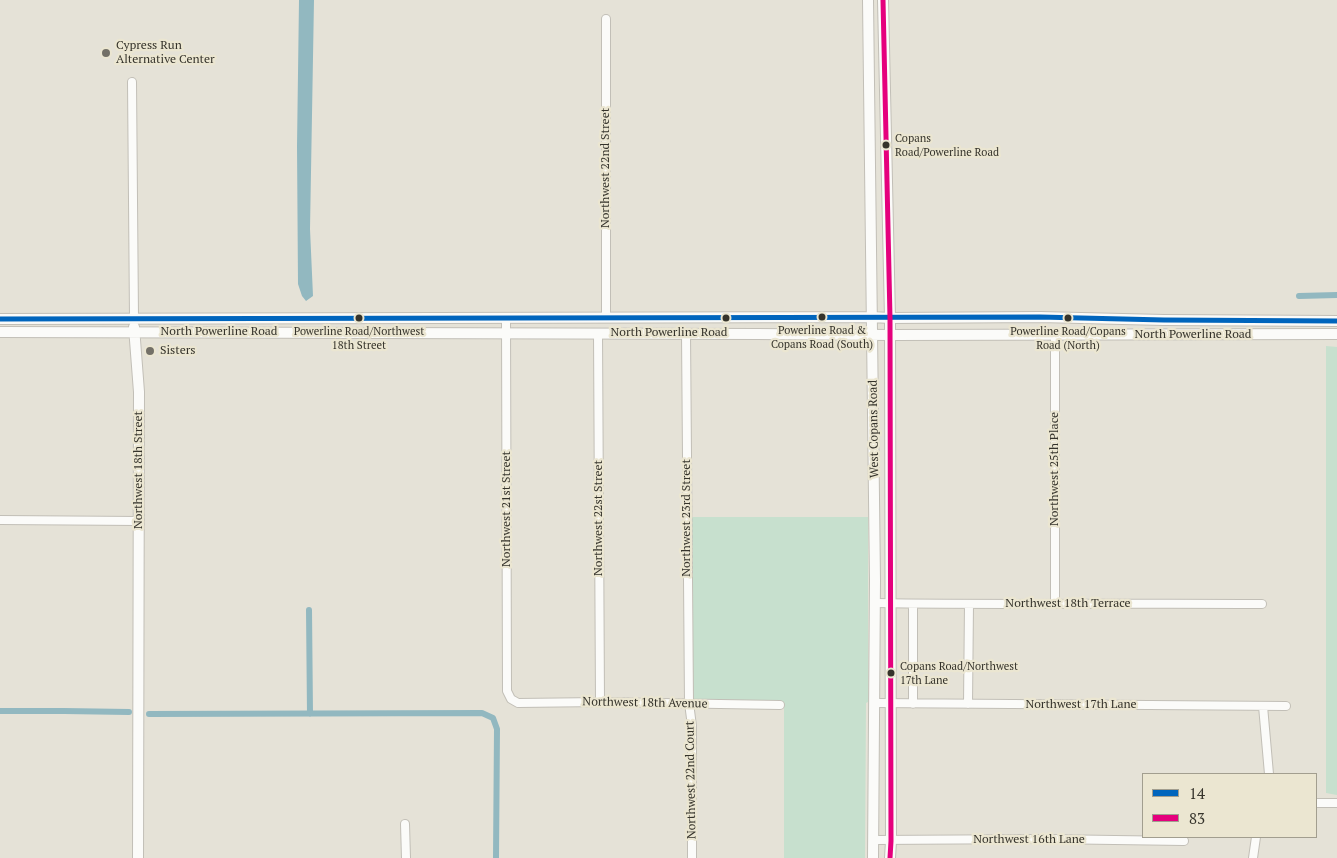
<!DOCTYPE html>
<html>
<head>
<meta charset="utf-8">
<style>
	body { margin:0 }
	#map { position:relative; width:1337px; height:858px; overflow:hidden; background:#e5e2d7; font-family:"PT Serif",serif }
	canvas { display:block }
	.legend { position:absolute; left:1142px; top:773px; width:175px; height:65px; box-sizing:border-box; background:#ebe6d1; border:1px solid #a29e8f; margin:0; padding:6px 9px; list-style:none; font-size:15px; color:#35332b }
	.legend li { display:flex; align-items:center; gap:10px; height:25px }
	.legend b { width:25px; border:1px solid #a29e8f }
</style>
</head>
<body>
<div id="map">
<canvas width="1337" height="858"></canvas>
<ul class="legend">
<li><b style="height:6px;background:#0065bd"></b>14</li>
<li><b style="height:6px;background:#e5007d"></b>83</li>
</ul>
</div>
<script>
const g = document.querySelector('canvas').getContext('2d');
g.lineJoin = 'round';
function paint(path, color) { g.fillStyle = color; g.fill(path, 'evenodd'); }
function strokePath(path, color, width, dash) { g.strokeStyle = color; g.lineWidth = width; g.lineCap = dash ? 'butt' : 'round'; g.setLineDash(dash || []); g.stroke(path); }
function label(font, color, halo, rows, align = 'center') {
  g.font = font + ' "PT Serif",serif'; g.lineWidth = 4.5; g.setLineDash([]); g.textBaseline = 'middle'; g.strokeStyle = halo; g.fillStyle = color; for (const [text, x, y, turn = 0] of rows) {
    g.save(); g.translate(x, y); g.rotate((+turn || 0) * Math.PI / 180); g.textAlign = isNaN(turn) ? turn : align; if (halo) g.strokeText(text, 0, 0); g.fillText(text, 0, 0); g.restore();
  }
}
paint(new Path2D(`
	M 1326,346 L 1337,347 L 1337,795 L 1326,793 Z
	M 691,517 L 868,517 L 868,702 L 866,703 L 865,858 L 784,858 L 784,702 L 692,702 Z`), '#c7e0ce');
paint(new Path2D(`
	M 299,0 L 314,0 L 310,229 L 313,296 L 306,301 L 302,296 L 298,284 L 297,146 Z`), '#92b8c0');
strokePath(new Path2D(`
	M 1299,296 L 1337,295
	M 309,610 L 310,714
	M 0,711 L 64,711 L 129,712
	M 149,714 L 482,713 L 493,718 L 497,729 L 496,858`), '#92b8c0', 6);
const street = new Path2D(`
	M 606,19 L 606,317
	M 132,82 L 134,318
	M 506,318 L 507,691 L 511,699 L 518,703 L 600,702 L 780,705
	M 598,333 L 600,702
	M 686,333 L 689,703 L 692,726 L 692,858
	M 1055,335 L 1055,603
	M 0,520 L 139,521
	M 875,603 C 1004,605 1133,603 1262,604
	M 875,703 L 1286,706
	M 913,704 L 913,604
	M 968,704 L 969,604
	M 1263,706 L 1269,774
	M 1316,803 L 1337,803
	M 405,824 L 406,858
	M 874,840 L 1045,839 L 1184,841
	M 1253,858 L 1256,837`);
const secondary = new Path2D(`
	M 868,0 L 875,580 L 873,858
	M 883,0 L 890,318 L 891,841 L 890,858
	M 0,319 L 872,317 L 890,318 L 1040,317 L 1164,320 L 1337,321
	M 134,327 L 139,392 L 138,858
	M 0,332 L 756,334 L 890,335 L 1337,334`);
strokePath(street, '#c2bfb7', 10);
strokePath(secondary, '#c2bfb7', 12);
strokePath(street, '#fbfbf9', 8);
strokePath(secondary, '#fbfbf9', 10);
strokePath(new Path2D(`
	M 0,319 L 1040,317 L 1164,320 L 1337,321`), '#0065bd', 5);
strokePath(new Path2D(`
	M 883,0 L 890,318 L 891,841 L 890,858`), '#e5007d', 5);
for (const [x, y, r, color] of [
	[106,53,5,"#737067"],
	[886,145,4.5,"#35332b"],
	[822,317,4.5,"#35332b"],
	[359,318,4.5,"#35332b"],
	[726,318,4.5,"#35332b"],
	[1068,318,4.5,"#35332b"],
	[150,351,5,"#737067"],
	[891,673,4.5,"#35332b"]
]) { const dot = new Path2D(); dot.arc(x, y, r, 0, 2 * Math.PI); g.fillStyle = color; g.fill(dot); strokePath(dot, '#ebe6d1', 2); }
label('11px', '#35332b', '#ebe6d1', [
	["Copans",895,139,"left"],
	["Road/Powerline Road",895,153,"left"],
	["Powerline Road &",822,331],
	["Copans Road (South)",822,345],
	["Powerline Road/Northwest",359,332],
	["18th Street",359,346],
	["Powerline Road/Copans",1068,332],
	["Road (North)",1068,346],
	["Copans Road/Northwest",900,667,"left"],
	["17th Lane",900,681,"left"]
]);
label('12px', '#35332b', '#ebe6d1', [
	["Cypress Run",116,46],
	["Alternative Center",116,60],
	["Sisters",160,351]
], 'left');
label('12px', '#35332b', '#ebe6d1', [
	["Northwest 22nd Street",606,168,-90],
	["North Powerline Road",219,332],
	["North Powerline Road",669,333],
	["North Powerline Road",1193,335],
	["West Copans Road",874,429,-91],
	["Northwest 25th Place",1055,469,-90],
	["Northwest 18th Street",139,470,-90],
	["Northwest 21st Street",507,509,-90],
	["Northwest 22st Street",599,518,-90],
	["Northwest 23rd Street",687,518,-90],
	["Northwest 18th Terrace",1068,604],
	["Northwest 18th Avenue",645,703,1],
	["Northwest 17th Lane",1081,705],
	["Northwest 22nd Court",691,780,-91],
	["Northwest 16th Lane",1029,840]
]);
</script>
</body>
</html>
